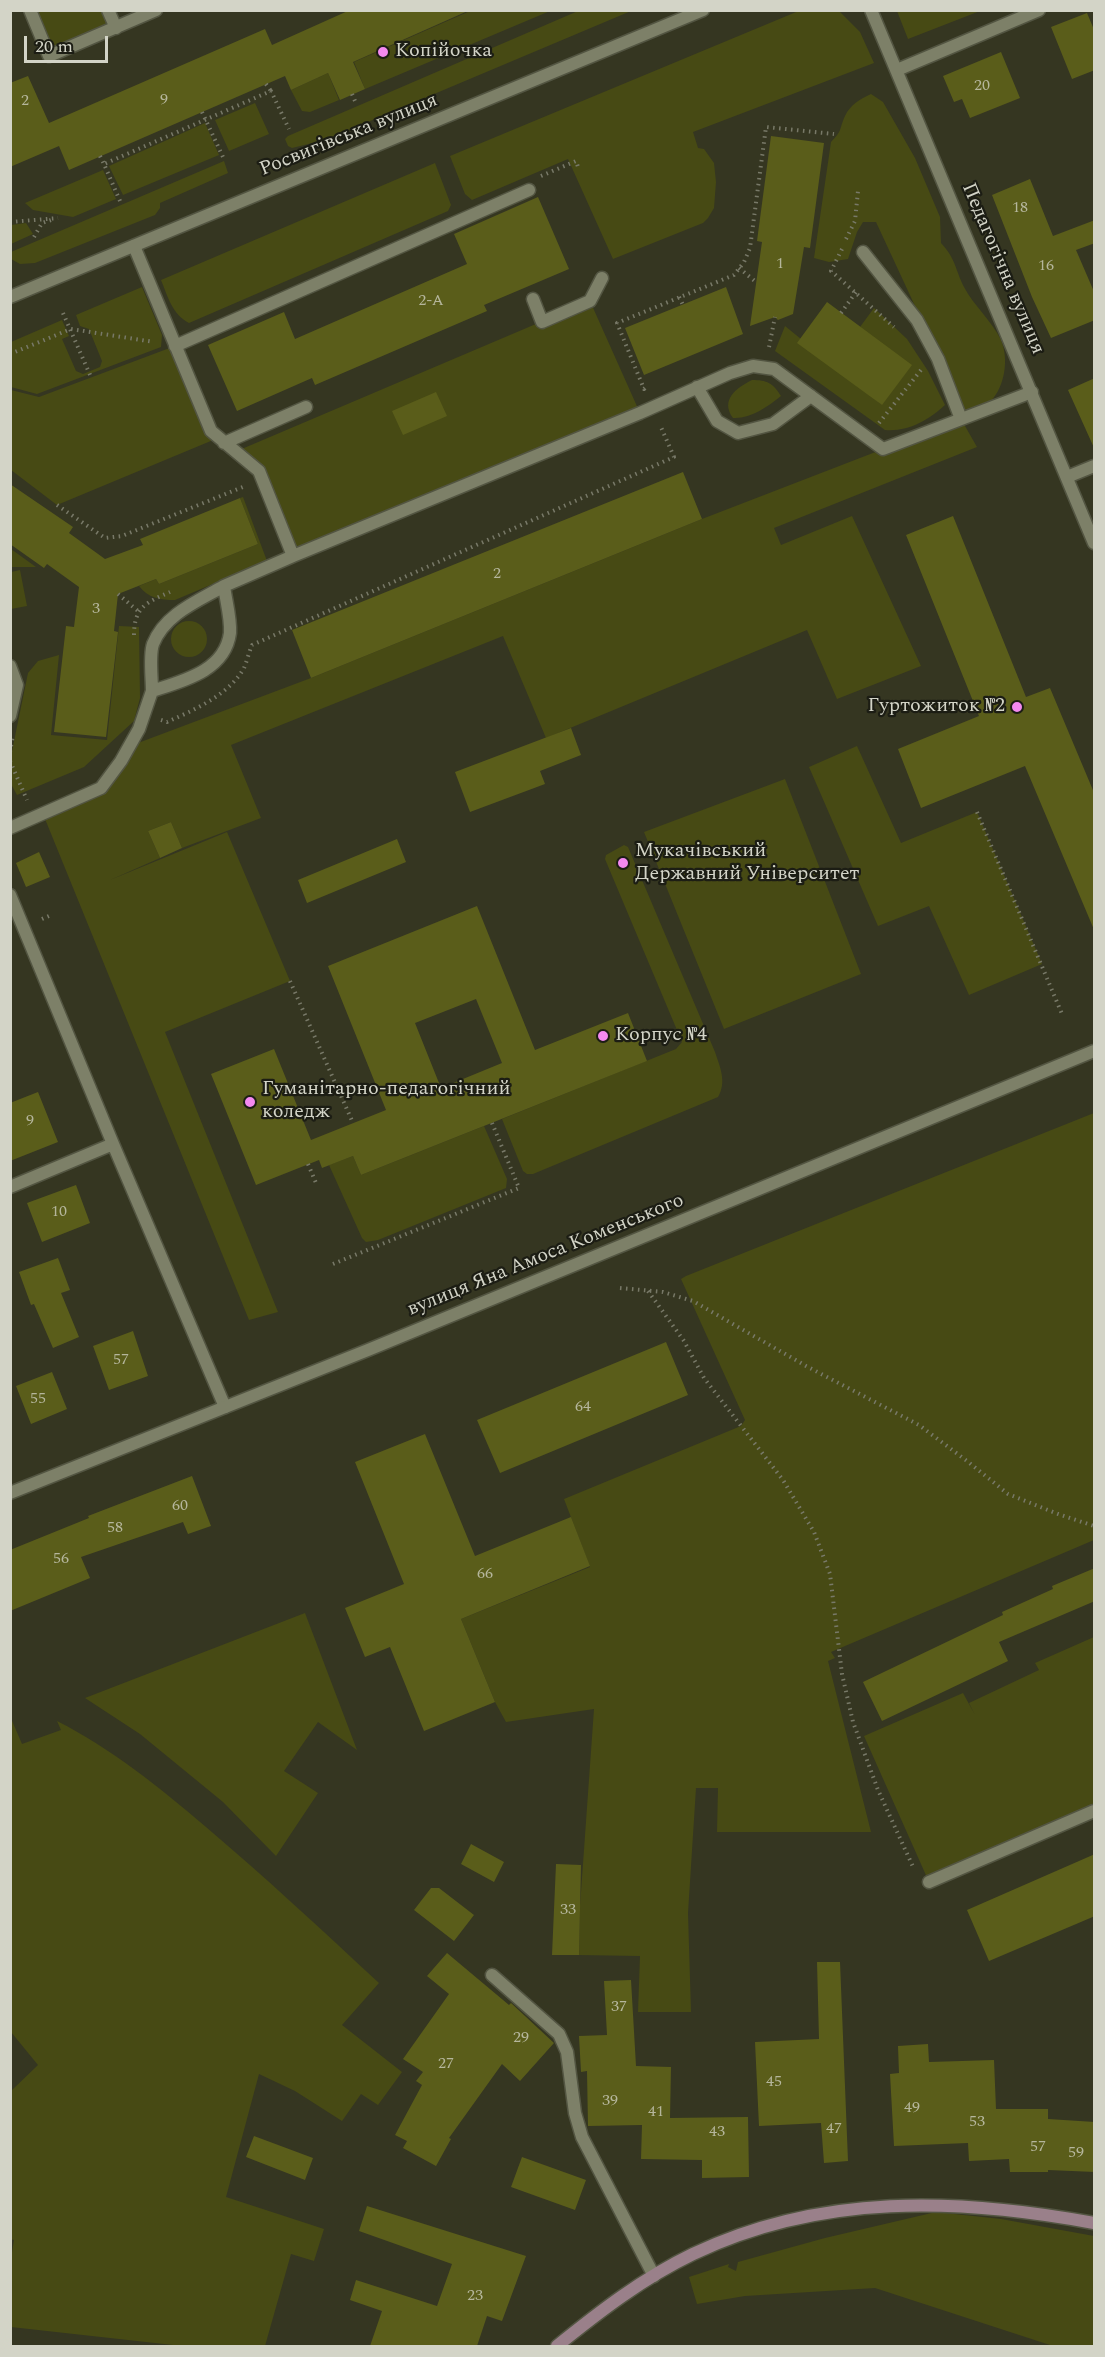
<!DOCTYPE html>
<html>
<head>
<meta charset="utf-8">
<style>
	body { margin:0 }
	#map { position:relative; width:1105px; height:2357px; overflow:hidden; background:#353621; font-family:Spectral,serif }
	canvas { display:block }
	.frame { position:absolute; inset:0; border:12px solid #d3d4c7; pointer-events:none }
	.scale { position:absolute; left:24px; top:36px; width:84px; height:27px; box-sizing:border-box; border:3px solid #d3d4c7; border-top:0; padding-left:8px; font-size:18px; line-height:21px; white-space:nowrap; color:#d3d4c7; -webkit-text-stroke:4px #1c1d14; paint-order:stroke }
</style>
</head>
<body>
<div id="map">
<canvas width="1105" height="2357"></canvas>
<div class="frame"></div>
<div class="scale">20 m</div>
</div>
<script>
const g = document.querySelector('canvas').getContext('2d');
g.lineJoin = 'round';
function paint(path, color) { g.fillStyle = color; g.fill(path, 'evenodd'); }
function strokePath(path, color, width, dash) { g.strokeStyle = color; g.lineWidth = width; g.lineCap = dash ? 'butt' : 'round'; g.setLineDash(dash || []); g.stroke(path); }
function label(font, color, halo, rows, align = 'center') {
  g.font = font + ' Spectral,serif'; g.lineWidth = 4.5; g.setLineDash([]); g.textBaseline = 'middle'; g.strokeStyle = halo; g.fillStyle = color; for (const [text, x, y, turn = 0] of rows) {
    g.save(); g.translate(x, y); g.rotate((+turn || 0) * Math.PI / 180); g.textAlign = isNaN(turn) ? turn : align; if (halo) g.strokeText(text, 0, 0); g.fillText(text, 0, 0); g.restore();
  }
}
paint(new Path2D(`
	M 801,10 L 837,11 L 840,12 L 860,32 L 874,63 L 693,132 L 698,148 L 704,149 L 714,163 L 716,182 L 714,208 L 708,218 L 703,223 L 613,259 L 568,159 L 472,200 L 465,194 L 450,156 Z
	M 30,11 L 108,11 L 116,28 L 49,56 Z
	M 470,11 L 550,11 L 365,89 L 354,62 Z
	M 578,11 L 631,11 L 325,140 L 292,148 L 288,146 L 285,139 L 288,136 Z
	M 897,11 L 980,11 L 908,39 Z
	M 328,73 L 339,100 L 310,112 L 302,111 L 291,90 Z
	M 871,94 L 883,102 L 915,158 L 940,217 L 941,243 C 956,259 955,269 964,287 C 974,306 992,321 1001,340 C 1009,359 1005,386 991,401 C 984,407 973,408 965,410 L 942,353 L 915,306 L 876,222 L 863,222 L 857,232 L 848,259 L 829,262 L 814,258 L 831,142 C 843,130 839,129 845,116 C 850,105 860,99 871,94 Z
	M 255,103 L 269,134 L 229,151 L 215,120 Z
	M 205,123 L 219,155 L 123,195 L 109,166 Z
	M 224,161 L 228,173 L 160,203 L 160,208 L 155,215 L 35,263 L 20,264 L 11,259 L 11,252 Z
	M 435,163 L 451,205 L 448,211 L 189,323 C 172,314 168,297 161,280 Z
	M 103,170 L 116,199 L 73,217 L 33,210 L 25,203 Z
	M 26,223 L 33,234 L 11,244 L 11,225 Z
	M 142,287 L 162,335 L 161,347 L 37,394 L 11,387 L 11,342 L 62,320 L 69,336 L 62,339 L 76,371 L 83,374 L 100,367 L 102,361 L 89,329 L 80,326 L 76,315 Z
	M 590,301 L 640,413 L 293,556 L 259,471 L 237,451 Z
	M 874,308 L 907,339 L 928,371 L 945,405 C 929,420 908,432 885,430 L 775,351 L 785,326 L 882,405 L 860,327 Z
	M 175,346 L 218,438 L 57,505 L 11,470 L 11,390 L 39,397 Z
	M 752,380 C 767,380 773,383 781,396 C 767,407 751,419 733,418 C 720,400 736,388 752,380 Z
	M 961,419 L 977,447 L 774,528 L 781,545 L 852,516 L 921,666 L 837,699 L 807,630 L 546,738 L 503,636 L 231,745 L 261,818 L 182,848 L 171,822 L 148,831 L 160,858 L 110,880 L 227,832 L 290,981 L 165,1032 L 278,1312 L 249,1320 L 43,814 L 101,788 L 130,746 L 311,678 L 702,519 Z
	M 243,497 L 267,561 L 175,600 C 160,600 148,598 139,586 L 156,579 L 159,584 L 258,544 L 240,498 Z
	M 10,549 L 11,549 L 36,567 L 11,567 Z
	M 20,570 L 27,606 L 11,609 L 11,572 Z
	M171 639a18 18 0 1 1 36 0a18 18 0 1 1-36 0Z
	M 119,626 L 139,627 L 140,698 L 134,721 L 84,767 L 17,795 L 11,784 L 11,756 L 28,673 L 38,661 L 59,655 L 51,735 L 107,740 Z
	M 857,746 L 901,843 L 977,812 L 1042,964 L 969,995 L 929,906 L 878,926 L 809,767 Z
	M 785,779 L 861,974 L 724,1029 L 644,832 Z
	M 624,845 L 628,847 L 715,1052 C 720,1067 727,1082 718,1097 L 533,1174 L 527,1174 L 523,1171 L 502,1119 L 676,1049 L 682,1042 L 605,859 L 606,855 Z
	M 1094,1113 L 1094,1540 L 831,1652 L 835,1658 L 828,1661 L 871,1832 L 717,1832 L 718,1788 L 696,1788 L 688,1913 L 691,2012 L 638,2012 L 640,1956 L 579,1955 L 580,1906 L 594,1709 L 506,1722 L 495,1702 L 461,1619 L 590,1567 L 564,1499 L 741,1426 L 745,1420 L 681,1279 L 686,1276 Z
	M 484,1126 L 507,1179 L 506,1188 L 378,1240 L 366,1242 L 362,1238 L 329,1165 L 353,1156 L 361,1175 Z
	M 305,1613 L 357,1750 L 318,1722 L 284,1771 L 318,1793 L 276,1856 L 223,1802 L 140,1734 L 85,1698 Z
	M 1094,1637 L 1094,1811 L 929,1882 L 864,1736 L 963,1693 L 975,1715 L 969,1703 L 1039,1670 L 1035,1663 Z
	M 10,1716 L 22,1744 L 61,1730 L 57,1721 C 112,1749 159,1787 206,1827 C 265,1877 322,1930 379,1983 L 342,2025 L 402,2072 L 378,2105 L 361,2094 L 342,2121 L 295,2091 L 259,2074 L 226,2197 L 324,2229 L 314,2261 L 291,2254 L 265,2346 L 182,2346 L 11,2327 L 10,2264 L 14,2240 L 10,2239 L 11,2091 L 38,2065 L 11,2032 Z
	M 936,2212 L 1001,2219 L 1094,2236 L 1094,2346 L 1053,2346 L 875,2288 L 745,2296 L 697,2304 L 689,2277 L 729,2264 L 728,2267 L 736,2271 L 738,2262 L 825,2238 Z`), '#474a14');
paint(new Path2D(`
	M 350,10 L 470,10 L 353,62 L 365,89 L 340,100 L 328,73 L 291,90 L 285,76 L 69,170 L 59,146 L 10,167 L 10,83 L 28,76 L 49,123 L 265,29 L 272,45 Z
	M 1087,13 L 1095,32 L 1095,70 L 1072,79 L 1051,27 Z
	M 1001,52 L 1020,98 L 970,118 L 962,99 L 954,102 L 943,76 Z
	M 771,136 L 824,143 L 810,248 L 804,247 L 793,314 L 778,320 L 775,317 L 750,326 L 762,242 L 757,241 Z
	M 1030,179 L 1053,236 L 1095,220 L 1095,243 L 1076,250 L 1095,294 L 1095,320 L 1051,338 L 1032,297 L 992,195 Z
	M 538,197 L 569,269 L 484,305 L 487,311 L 315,385 L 312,378 L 237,411 L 208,345 L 284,312 L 295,339 L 467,264 L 454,234 Z
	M 726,287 L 743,334 L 644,375 L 625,328 Z
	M 827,302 L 912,365 L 882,405 L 797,343 Z
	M 1095,378 L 1095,450 L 1068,390 Z
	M 436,392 L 447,416 L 403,435 L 392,411 Z
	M 683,472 L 702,519 L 311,678 L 292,630 Z
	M 10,484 L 73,527 L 69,533 L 105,559 L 143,545 L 140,539 L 240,498 L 258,544 L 159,584 L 156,579 L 118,594 L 114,631 L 118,632 L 106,737 L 54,732 L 66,626 L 74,627 L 79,587 L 47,564 L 44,568 L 10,544 Z
	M 953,516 L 1026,697 L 1050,688 L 1095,795 L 1095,932 L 1025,766 L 921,808 L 898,749 L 979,716 L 906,535 Z
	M 571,728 L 581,755 L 540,771 L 545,784 L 470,812 L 455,772 Z
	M 171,822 L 182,848 L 160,858 L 148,831 Z
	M 397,839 L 406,862 L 307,903 L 298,880 Z
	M 39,852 L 50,877 L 26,887 L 16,863 Z
	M 477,906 L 535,1050 L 628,1013 L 647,1061 L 361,1175 L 353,1156 L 322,1168 L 319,1160 L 256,1185 L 211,1074 L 274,1049 L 311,1140 L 386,1110 L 328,966 ZM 476,999 L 502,1063 L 441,1088 L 415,1023 Z
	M 38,1092 L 58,1142 L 10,1161 L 10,1103 Z
	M 76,1185 L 90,1223 L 42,1242 L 27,1203 Z
	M 58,1258 L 70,1290 L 61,1293 L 79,1337 L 53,1348 L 34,1304 L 31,1305 L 19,1272 Z
	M 133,1331 L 148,1376 L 109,1390 L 93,1346 Z
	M 666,1342 L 688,1395 L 500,1473 L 477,1420 Z
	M 52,1372 L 67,1409 L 31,1424 L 16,1386 Z
	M 425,1434 L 475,1556 L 571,1517 L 590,1566 L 461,1619 L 495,1702 L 424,1731 L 390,1647 L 365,1657 L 345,1608 L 404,1584 L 355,1462 Z
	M 192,1476 L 211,1526 L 188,1534 L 183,1522 L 81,1557 L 90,1578 L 10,1611 L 10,1550 L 89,1518 L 88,1516 Z
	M 1095,1568 L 1095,1601 L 999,1642 L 1008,1661 L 882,1721 L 863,1682 L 1003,1615 L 1002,1612 L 1053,1589 L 1052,1586 Z
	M 471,1844 L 504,1862 L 494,1882 L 461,1864 Z
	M 1095,1854 L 1095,1916 L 989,1961 L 967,1910 Z
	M 556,1864 L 581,1865 L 579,1955 L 552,1955 Z
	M 431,1888 L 439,1888 L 474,1915 L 454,1941 L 414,1910 Z
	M 447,1953 L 509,2005 L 511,2003 L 554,2043 L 520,2081 L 502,2064 L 449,2138 L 451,2139 L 436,2166 L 403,2148 L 407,2141 L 395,2135 L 422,2085 L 416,2081 L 423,2072 L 403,2059 L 449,1994 L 427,1976 Z
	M 817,1962 L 840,1962 L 848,2161 L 824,2163 L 821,2123 L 759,2126 L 755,2042 L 819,2039 Z
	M 631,1980 L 636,2066 L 671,2067 L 670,2118 L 748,2117 L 749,2177 L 702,2178 L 702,2160 L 641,2159 L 642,2125 L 588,2126 L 587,2071 L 581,2072 L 579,2036 L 607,2035 L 604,1981 Z
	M 928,2044 L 929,2062 L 994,2060 L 996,2109 L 1048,2109 L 1048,2119 L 1095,2122 L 1095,2172 L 1048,2170 L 1048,2172 L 1010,2172 L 1009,2159 L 969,2161 L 968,2143 L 894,2146 L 890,2074 L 899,2073 L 898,2046 Z
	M 254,2136 L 313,2158 L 305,2180 L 246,2157 Z
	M 522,2157 L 586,2180 L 575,2210 L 511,2187 Z
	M 367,2206 L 526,2256 L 502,2321 L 487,2316 L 477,2346 L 370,2346 L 382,2311 L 350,2300 L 356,2280 L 437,2306 L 452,2264 L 359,2231 Z`), '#5a5d1a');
const service = new Path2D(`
	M 30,10 L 49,56 L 156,10
	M 108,10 L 116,28
	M 863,252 L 917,320 L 938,359 L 961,419
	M 533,299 L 542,322 L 590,301 L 602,278
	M 175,346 L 529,190
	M 697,387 L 717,421 L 738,433 L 773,424 L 811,396
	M 224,443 L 306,407
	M 293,556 L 640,413 L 730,373 L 753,366 L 774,369 L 883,449 L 1032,392
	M 10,666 L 17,685 L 10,716
	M 152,691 C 152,677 149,656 153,644 C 165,614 198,601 224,586
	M 10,828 L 101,788 L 121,761 L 139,729 L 152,691 C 183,681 225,671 230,633 C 231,619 226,601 224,586 L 293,556 L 259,471 L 211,431 L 134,246
	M 929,1882 L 1094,1811
	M 492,1975 L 559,2034 L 567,2052 L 575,2113 L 582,2137 L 654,2276`);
const minor = new Path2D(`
	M 871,10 L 1094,543
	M 897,70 L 1039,10
	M 1067,477 L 1094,466
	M 10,895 L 113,1144 L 225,1407
	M 10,1187 L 113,1144`);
const tertiary = new Path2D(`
	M 10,297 L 703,10
	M 10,1493 L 368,1350 L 1094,1051`);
const secondary = new Path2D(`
	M 557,2346 C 599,2312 643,2278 693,2254 C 821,2193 958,2198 1094,2223`);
strokePath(service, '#535542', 15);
strokePath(minor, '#535542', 15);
strokePath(tertiary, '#535542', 15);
strokePath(secondary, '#535542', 15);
strokePath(new Path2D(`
	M 266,84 L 271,91
	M 352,94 L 355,101
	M 202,112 L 223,157
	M 100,156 L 104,164
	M 541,176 L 576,161 L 579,170
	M 120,201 L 104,164 L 271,91 L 289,129
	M 10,222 L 58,218
	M 34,237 L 42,223 L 51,220
	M 846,239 L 855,221 L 858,191
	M 842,249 L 831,271 L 894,327
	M 739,268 L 756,282
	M 679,297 L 683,305
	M 63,313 L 91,377
	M 841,313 L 856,292
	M 769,347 L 775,317
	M 10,354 L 71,329 L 154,342
	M 645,388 L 644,389 L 617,323 L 734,275 L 744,262 L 750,248 L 766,127 L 834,134
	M 879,423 L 921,370
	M 57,505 L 105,538 L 122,536 L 243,487 L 244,489
	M 118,594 L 138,611
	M 134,635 C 134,607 147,602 170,592
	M 161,720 L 167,722 C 194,710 229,695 244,668 C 247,661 249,652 252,645 L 674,457 L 660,425
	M 10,752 L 13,735
	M 10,761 L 27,800
	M 977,812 L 1062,1014
	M 42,919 L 51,915
	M 290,981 L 353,1123
	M 308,1164 L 316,1183
	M 333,1264 L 519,1188 L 492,1123
	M 620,1288 L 663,1292 L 693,1301 L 806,1366 L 919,1425 L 967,1461 L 1008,1494 L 1058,1514 L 1094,1526
	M 648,1291 L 684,1341 L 704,1378 L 783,1480 L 814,1532 L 830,1574 L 842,1674 L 853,1722 L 878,1790 L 914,1869`), '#787968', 4, [1.5, 4.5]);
strokePath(service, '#7d8068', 12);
strokePath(minor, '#7d8068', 12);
strokePath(tertiary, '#7d8068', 12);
strokePath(secondary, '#9a808a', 12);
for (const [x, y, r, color] of [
	[383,52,6,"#f489f0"],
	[1017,707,6,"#f489f0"],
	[623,863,6,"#f489f0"],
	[603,1036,6,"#f489f0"],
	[250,1102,6,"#f489f0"]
]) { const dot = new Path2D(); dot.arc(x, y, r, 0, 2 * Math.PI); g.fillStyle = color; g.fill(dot); strokePath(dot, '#1c1d14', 2); }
label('16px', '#b5b69c', null, [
	["20",982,87],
	["9",164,101],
	["2",25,102],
	["18",1020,209],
	["1",780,265],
	["16",1046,267],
	["2-А",431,302],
	["2",497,575],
	["3",96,610],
	["9",30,1122],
	["10",59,1213],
	["57",121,1361],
	["55",38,1400],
	["64",583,1408],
	["60",180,1507],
	["58",115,1529],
	["56",61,1560],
	["66",485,1575],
	["33",568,1911],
	["37",619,2008],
	["29",521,2039],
	["27",446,2065],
	["45",774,2083],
	["39",610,2102],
	["49",912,2109],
	["41",656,2113],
	["53",977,2123],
	["47",834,2130],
	["43",717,2133],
	["57",1038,2148],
	["59",1076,2154],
	["23",475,2297]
]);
label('20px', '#d3d4c7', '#1c1d14', [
	["Копійочка",395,52],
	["Гуртожиток №2",1005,707,"right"],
	["Мукачівський",635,852],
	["Державний Університет",635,875],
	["Корпус №4",615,1036],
	["Гуманітарно-педагогічний",262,1090],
	["коледж",262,1113]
], 'left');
label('20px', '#d3d4c7', '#1c1d14', [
	["Росвигівська вулиця",349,136,-22],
	["Педагогічна вулиця",1002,269,67],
	["вулиця Яна Амоса Коменського",546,1256,-22]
]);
</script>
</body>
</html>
